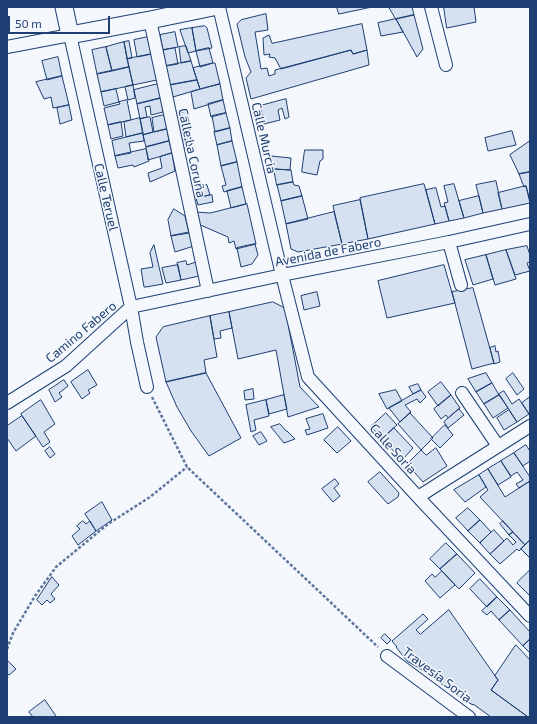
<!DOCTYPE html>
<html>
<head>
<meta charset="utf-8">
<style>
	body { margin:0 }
	#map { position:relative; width:537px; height:724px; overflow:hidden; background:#f4f7fb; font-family:"Exo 2",sans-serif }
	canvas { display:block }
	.frame { position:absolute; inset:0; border:8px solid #1d3f73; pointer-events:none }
	.scale { position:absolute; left:8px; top:16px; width:102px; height:18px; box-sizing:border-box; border:2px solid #1d3f73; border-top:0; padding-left:5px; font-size:12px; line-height:14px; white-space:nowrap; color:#1d3f73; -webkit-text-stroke:3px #f4f7fb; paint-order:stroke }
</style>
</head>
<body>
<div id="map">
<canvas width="537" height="724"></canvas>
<div class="frame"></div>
<div class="scale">50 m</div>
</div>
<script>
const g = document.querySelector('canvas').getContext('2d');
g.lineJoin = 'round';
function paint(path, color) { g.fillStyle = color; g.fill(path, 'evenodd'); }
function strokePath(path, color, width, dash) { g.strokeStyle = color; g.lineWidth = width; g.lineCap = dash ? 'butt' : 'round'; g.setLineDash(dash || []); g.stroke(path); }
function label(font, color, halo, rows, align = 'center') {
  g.font = font + ' "Exo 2",sans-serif'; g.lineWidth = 3; g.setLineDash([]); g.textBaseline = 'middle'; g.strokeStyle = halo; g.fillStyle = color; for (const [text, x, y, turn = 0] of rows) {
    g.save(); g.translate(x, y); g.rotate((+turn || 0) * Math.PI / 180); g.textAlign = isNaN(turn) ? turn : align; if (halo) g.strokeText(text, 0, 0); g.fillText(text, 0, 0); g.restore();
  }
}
const building = new Path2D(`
	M 337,7 L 372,7 L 339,14 Z
	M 389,7 L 412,7 L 414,15 L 396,19 Z
	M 444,7 L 474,7 L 476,22 L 447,28 Z
	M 266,14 L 268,30 L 255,32 L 261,69 L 267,68 L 269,76 L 275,74 L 275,70 L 351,50 L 353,54 L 367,50 L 369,65 L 251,99 L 246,78 L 251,72 L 245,57 L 237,24 L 241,20 Z
	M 414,15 L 423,49 L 417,57 L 396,19 Z
	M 396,19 L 403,32 L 381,36 L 378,23 Z
	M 362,24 L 367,50 L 353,54 L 351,50 L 281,69 L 275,58 L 269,57 L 270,54 L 264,55 L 263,38 L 269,35 L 272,43 Z
	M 205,26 L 207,28 L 212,48 L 196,51 L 192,28 Z
	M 192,28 L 196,51 L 188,53 L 180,30 Z
	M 175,32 L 178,47 L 163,50 L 160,35 Z
	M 148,37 L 152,54 L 137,57 L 134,40 Z
	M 129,41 L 132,58 L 127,59 L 124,42 Z
	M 124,42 L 129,67 L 112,71 L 106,47 Z
	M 186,46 L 191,61 L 181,63 L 179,47 Z
	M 106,47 L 112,71 L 97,74 L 92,50 Z
	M 175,48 L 178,64 L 166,66 L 163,50 Z
	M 209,48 L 213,63 L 200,67 L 196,51 Z
	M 152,54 L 157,80 L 133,85 L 127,59 Z
	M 58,57 L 62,76 L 47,80 L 42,61 Z
	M 191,61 L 197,80 L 170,85 L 166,66 Z
	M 213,63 L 215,63 L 220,84 L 200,89 L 193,68 Z
	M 129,67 L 133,85 L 101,92 L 97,74 Z
	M 62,76 L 69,105 L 53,108 L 51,97 L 44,99 L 36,82 Z
	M 197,80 L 200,89 L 173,97 L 170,85 Z
	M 158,84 L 161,98 L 137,104 L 134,90 Z
	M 220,84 L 223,100 L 194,109 L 191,92 Z
	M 133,85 L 135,98 L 128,100 L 125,87 Z
	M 116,89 L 119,102 L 104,106 L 101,92 Z
	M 161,98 L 163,112 L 151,115 L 150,106 L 145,107 L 147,117 L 140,119 L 137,104 Z
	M 286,99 L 289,117 L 285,119 L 282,108 L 278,110 L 280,120 L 264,124 L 260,106 Z
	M 127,100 L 131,120 L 108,125 L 104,108 L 120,104 L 119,102 Z
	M 223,100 L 226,113 L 211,117 L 208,104 Z
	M 69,105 L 72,120 L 60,124 L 57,108 Z
	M 186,111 L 191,129 L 183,132 L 179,114 Z
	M 226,113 L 230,128 L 215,132 L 212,116 Z
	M 179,114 L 187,147 L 181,149 L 174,116 Z
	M 164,115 L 167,129 L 154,132 L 152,118 Z
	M 150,117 L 153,132 L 143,135 L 140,119 Z
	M 140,118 L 143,133 L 126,137 L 124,122 Z
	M 121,122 L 123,136 L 111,139 L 108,125 Z
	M 230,128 L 232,141 L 217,145 L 214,132 Z
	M 167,129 L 169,141 L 146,147 L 143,135 Z
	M 189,130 L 192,144 L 187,147 L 183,132 Z
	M 512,131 L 516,145 L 488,151 L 485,138 Z
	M 143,133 L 144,141 L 129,143 L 131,153 L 115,156 L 112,141 Z
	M 169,141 L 172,153 L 148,160 L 146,147 Z
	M 232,141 L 237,162 L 221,166 L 217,145 Z
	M 530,141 L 530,172 L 519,174 L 510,155 Z
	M 146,149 L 149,161 L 134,167 L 133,165 L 118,168 L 115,156 Z
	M 305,150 L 323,150 L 323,159 L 320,161 L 317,175 L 302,172 Z
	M 172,153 L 175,171 L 150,182 L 148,173 L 162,168 L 160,157 Z
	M 271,156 L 291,158 L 290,170 L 274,169 Z
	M 237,162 L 242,187 L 224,192 L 222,186 L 226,185 L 221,166 Z
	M 274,169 L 291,170 L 293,182 L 277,185 Z
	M 530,172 L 530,201 L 526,186 L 524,187 L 519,174 Z
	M 496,181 L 502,209 L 483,213 L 476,185 Z
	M 293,182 L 294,185 L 299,186 L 302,196 L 281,201 L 277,185 Z
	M 424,184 L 435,224 L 368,239 L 360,198 Z
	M 454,184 L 464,218 L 449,221 L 444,203 L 448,202 L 444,186 Z
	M 207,185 L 210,195 L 200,197 L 198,187 Z
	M 526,186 L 530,203 L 502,209 L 498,193 Z
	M 242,187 L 246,204 L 231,208 L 227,191 Z
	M 436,188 L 441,207 L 445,206 L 449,221 L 435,224 L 426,190 Z
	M 212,195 L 213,202 L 198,205 L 196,198 Z
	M 302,196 L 308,219 L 286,224 L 281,201 Z
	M 479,196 L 483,213 L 464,218 L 459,201 Z
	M 360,200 L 368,239 L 342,244 L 333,206 Z
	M 247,204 L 256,244 L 236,249 L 234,241 L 229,243 L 228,237 L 198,224 L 195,212 L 210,213 Z
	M 174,209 L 185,216 L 189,233 L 171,236 L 168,220 Z
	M 334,212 L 342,244 L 298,252 L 291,249 L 286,224 Z
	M 191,232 L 194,246 L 175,252 L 171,236 Z
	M 255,244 L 258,255 L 252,264 L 241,267 L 237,248 Z
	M 154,245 L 163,284 L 146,287 L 144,287 L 141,269 L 153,267 L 150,253 Z
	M 527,246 L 530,255 L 530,262 L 527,263 L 530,271 L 515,275 L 506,250 Z
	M 506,250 L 516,279 L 495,285 L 486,255 Z
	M 486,255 L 493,279 L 473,285 L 465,260 Z
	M 186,261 L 187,265 L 196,262 L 199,276 L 181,280 L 177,263 Z
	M 178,265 L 181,280 L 166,283 L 162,268 Z
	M 444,265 L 455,303 L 387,318 L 378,281 Z
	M 473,288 L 494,363 L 472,369 L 452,292 Z
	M 317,292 L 320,306 L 304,310 L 301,296 Z
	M 273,302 L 285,308 L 300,387 L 319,407 L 288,417 L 276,350 L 238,359 L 229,312 Z
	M 229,312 L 232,328 L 220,331 L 221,338 L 214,339 L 210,316 Z
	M 210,316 L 217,357 L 204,360 L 206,373 L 166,382 L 156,337 L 163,327 Z
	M 495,346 L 496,352 L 498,351 L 500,362 L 494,364 L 490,348 Z
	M 88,370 L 97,385 L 88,390 L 90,393 L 82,399 L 71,382 Z
	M 206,373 L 241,438 L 209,456 L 191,431 L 177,407 L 166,382 Z
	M 486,373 L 492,383 L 476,392 L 468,379 Z
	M 513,373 L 524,389 L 517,395 L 506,379 Z
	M 64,380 L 68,386 L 59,393 L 62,397 L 55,402 L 49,390 Z
	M 441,382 L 451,395 L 438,406 L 428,392 Z
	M 492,383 L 499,395 L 484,404 L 476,392 Z
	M 418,384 L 421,390 L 413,394 L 409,387 Z
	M 253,389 L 254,399 L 245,400 L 244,391 Z
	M 396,390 L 402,401 L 387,409 L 379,394 Z
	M 421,390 L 426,397 L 420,403 L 417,399 L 405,405 L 411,412 L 400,422 L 389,408 Z
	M 504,391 L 512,404 L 519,399 L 529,414 L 517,422 L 499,394 Z
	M 284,395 L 287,409 L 269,414 L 266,400 Z
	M 451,395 L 460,408 L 448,418 L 446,415 L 441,419 L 434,409 Z
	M 499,395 L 508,408 L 493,418 L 484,404 Z
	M 530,397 L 530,414 L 529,414 L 522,403 Z
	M 41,400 L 55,424 L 44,432 L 50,442 L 43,447 L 21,414 Z
	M 266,400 L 269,416 L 254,420 L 256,430 L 251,432 L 246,405 Z
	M 459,409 L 464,415 L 448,428 L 444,422 Z
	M 509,410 L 517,422 L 504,430 L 497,418 Z
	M 386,413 L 397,425 L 382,439 L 371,427 Z
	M 410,413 L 433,438 L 421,450 L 398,424 Z
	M 323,414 L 328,428 L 307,435 L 305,430 L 310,429 L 306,419 Z
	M 22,416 L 36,436 L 16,451 L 7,438 L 7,426 Z
	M 280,424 L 286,431 L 287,431 L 295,439 L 284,443 L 271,427 Z
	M 445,425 L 453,435 L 440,448 L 431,439 Z
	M 338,427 L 351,441 L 337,453 L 324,440 Z
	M 394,428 L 413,448 L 402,460 L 382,439 Z
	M 261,432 L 267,441 L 259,445 L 253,436 Z
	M 526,445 L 530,451 L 530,461 L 523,466 L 514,453 Z
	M 50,447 L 55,454 L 50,458 L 45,451 Z
	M 436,448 L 447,466 L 423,482 L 407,464 L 421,450 L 426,455 Z
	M 514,453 L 530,477 L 530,481 L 519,488 L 516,484 L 523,480 L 517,472 L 511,476 L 501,461 Z
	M 501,461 L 511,477 L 498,485 L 488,469 Z
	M 488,469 L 505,497 L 530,481 L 530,540 L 525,545 L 480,497 L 488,490 L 479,475 Z
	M 380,472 L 399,493 L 398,497 L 388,504 L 368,482 Z
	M 479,475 L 486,487 L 465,502 L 454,490 Z
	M 335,479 L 339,484 L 334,488 L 340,496 L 333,502 L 322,489 Z
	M 102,502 L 112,520 L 96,531 L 85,514 Z
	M 468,508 L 480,520 L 468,531 L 456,518 Z
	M 480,520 L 491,532 L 480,543 L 468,531 Z
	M 83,521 L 86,524 L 90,521 L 96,531 L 78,545 L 72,536 L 80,529 L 77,526 Z
	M 503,521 L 513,532 L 509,535 L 500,524 Z
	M 494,530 L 504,541 L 490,554 L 480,543 Z
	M 513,532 L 525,545 L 519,551 L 517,549 L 500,564 L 490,554 L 507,538 L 513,545 L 516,542 L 509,535 Z
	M 530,540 L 530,558 L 521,549 Z
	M 446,543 L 457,554 L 440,569 L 430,559 Z
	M 457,554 L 475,573 L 459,589 L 440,569 Z
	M 530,570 L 530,596 L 517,583 Z
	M 442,571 L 455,585 L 440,598 L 425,581 L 432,574 L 435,577 Z
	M 52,577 L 59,585 L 51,594 L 55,599 L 50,603 L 47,600 L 42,605 L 37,600 Z
	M 480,579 L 497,597 L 487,607 L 470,589 Z
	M 497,597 L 510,610 L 499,620 L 491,611 L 487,615 L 482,611 Z
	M 449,610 L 498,680 L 491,690 L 528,717 L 491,717 L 473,704 L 473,705 L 466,701 L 444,686 L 438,681 L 439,680 L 407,661 L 396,647 L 397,647 L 392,641 L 423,614 L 428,619 L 416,630 L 420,634 Z
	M 510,610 L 530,632 L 530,639 L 523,646 L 499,620 Z
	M 385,634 L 391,640 L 387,644 L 381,638 Z
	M 530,639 L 530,653 L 523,646 Z
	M 516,645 L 530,660 L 530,715 L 528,717 L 491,690 L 498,680 L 495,676 Z
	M 7,660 L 16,669 L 9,675 L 7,673 Z
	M 45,700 L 56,716 L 55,717 L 33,717 L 29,712 Z`);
paint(building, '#d5e0f0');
strokePath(building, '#1d3f73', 1);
const street = new Path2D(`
	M 219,7 L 282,275 L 308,377 L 418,497 L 530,616
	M 431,7 L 446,65
	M 150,20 L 208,291
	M 7,47 L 70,35 L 131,307 L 137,342 L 147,387
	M 449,242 L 461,285
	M 462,393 L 498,446
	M 7,403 L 66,366 L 131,307 L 282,275 L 449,242 L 530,224
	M 418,497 L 530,426
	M 387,656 L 469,717`);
const secondary = new Path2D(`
	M 64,7 L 70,35 L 150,20 L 213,7`);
strokePath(street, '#1d3f73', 14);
strokePath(secondary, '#1d3f73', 19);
strokePath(new Path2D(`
	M 152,397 L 187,467 L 378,647
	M 7,649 L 13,633 L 35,596 L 56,567 L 108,524 L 150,497 L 187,467`), '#5e769c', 2.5, [3, 2]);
strokePath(street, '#f4f7fb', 12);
strokePath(secondary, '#f4f7fb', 17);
label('13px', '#1d3f73', '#f4f7fb', [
	["Calle Murcia",264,138,77],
	["Calle La Coruña",192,153,78],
	["Calle Teruel",106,197,77],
	["Avenida de Fabero",328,252,-11],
	["Camino Fabero",81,332,-40],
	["Calle Soria",393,449,48],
	["Travesía Soria",437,675,37]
]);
</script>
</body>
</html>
